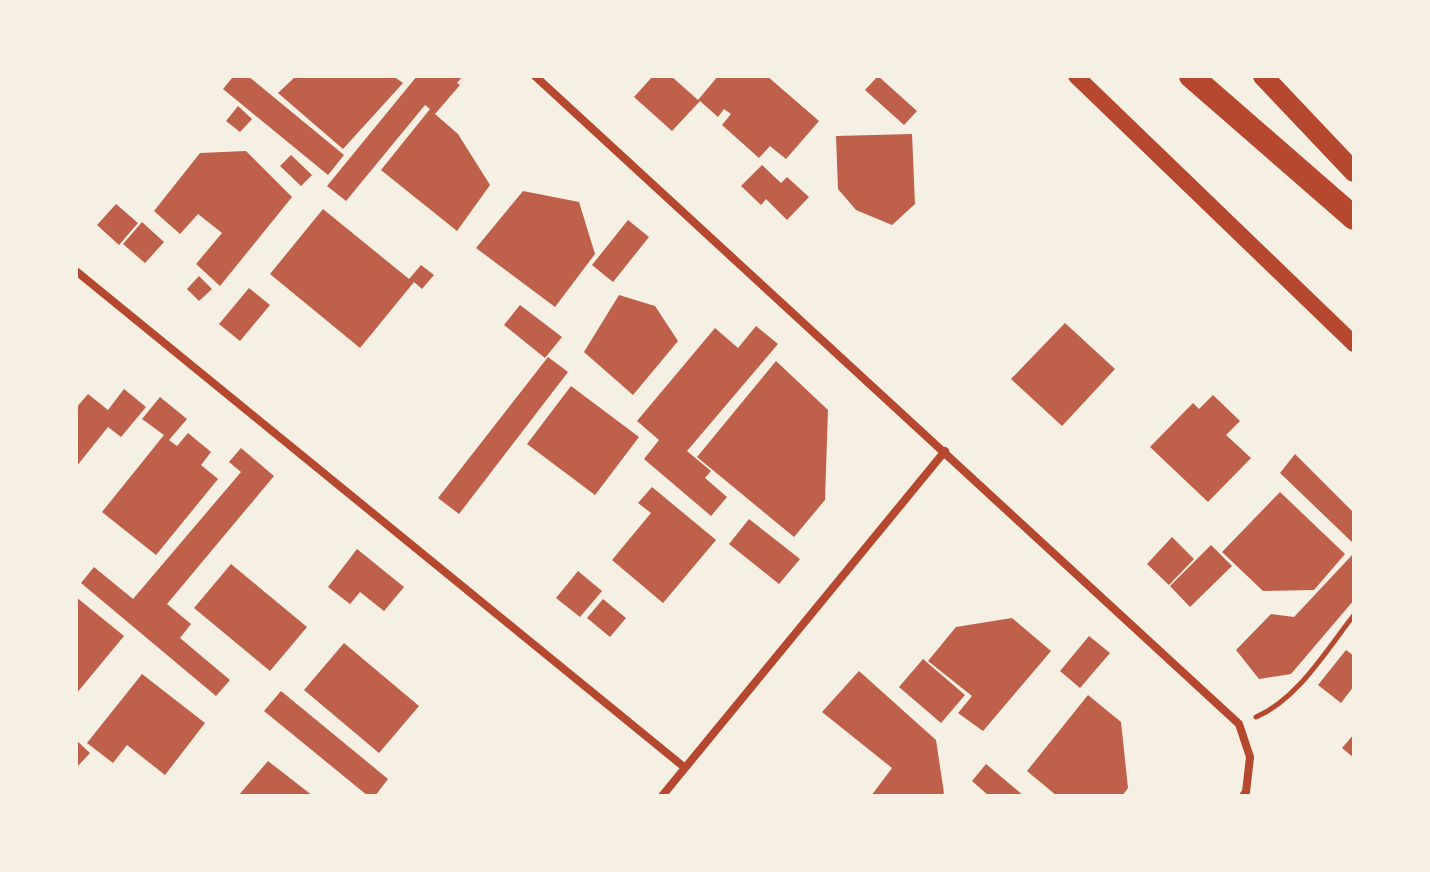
<!DOCTYPE html>
<html>
<head>
<meta charset="utf-8">
<style>
	body { margin:0 }
	#map { position:relative; width:1430px; height:872px; overflow:hidden; background:#f6efe4; font-family:Raleway,sans-serif }
	canvas { display:block }
	.frame { position:absolute; inset:0; border:78px solid #f6efe4; pointer-events:none }
</style>
</head>
<body>
<div id="map">
<canvas width="1430" height="872"></canvas>
<div class="frame"></div>
</div>
<script>
const g = document.querySelector('canvas').getContext('2d');
g.lineJoin = 'round';
function paint(path, color) { g.fillStyle = color; g.fill(path, 'evenodd'); }
function strokePath(path, color, width, dash) { g.strokeStyle = color; g.lineWidth = width; g.lineCap = dash ? 'butt' : 'round'; g.setLineDash(dash || []); g.stroke(path); }
paint(new Path2D(`
	M 230,76 L 248,76 L 344,155 L 328,175 L 223,89 L 232,78 Z
	M 296,76 L 393,76 L 403,83 L 343,149 L 278,93 Z
	M 417,76 L 463,76 L 457,83 L 460,85 L 435,114 L 458,134 L 490,185 L 457,231 L 381,170 L 430,109 L 425,105 L 346,201 L 327,186 Z
	M 653,76 L 671,76 L 698,100 L 718,76 L 767,76 L 819,121 L 786,159 L 770,146 L 759,158 L 722,125 L 731,114 L 724,109 L 718,117 L 700,101 L 672,131 L 634,97 Z
	M 878,76 L 917,111 L 904,125 L 865,90 Z
	M 238,106 L 252,119 L 240,132 L 226,121 Z
	M 912,134 L 915,204 L 892,225 L 856,210 L 838,189 L 836,136 Z
	M 246,151 L 292,197 L 220,286 L 196,264 L 222,233 L 198,214 L 180,234 L 154,211 L 200,153 Z
	M 291,155 L 312,175 L 301,186 L 280,166 Z
	M 762,165 L 781,183 L 787,177 L 809,197 L 787,220 L 766,199 L 761,205 L 741,186 Z
	M 523,191 L 579,202 L 595,254 L 555,307 L 476,248 Z
	M 116,204 L 138,223 L 119,245 L 97,225 Z
	M 323,209 L 409,279 L 421,265 L 434,275 L 422,289 L 414,282 L 360,348 L 270,274 Z
	M 628,220 L 649,237 L 613,282 L 592,265 Z
	M 142,222 L 164,242 L 145,263 L 123,244 Z
	M 199,276 L 212,289 L 199,301 L 187,289 Z
	M 249,288 L 270,305 L 240,341 L 219,324 Z
	M 619,295 L 655,306 L 678,341 L 633,395 L 584,352 Z
	M 520,305 L 562,337 L 545,358 L 504,325 Z
	M 1065,323 L 1115,369 L 1062,426 L 1011,379 Z
	M 756,326 L 778,344 L 687,451 L 711,471 L 705,478 L 727,497 L 711,516 L 644,459 L 659,440 L 637,421 L 715,328 L 738,348 Z
	M 548,357 L 568,372 L 459,514 L 438,498 Z
	M 776,361 L 828,410 L 825,500 L 794,537 L 697,457 Z
	M 571,386 L 639,437 L 595,495 L 527,444 Z
	M 124,389 L 146,407 L 121,437 L 108,427 L 76,467 L 76,408 L 88,394 L 108,410 Z
	M 1213,395 L 1240,421 L 1226,435 L 1251,458 L 1208,502 L 1150,447 L 1193,403 L 1199,409 Z
	M 160,397 L 187,419 L 169,440 L 177,446 L 188,433 L 211,452 L 201,465 L 218,479 L 156,555 L 102,512 L 164,435 L 142,419 Z
	M 241,448 L 274,476 L 167,604 L 191,624 L 180,638 L 230,680 L 216,696 L 81,583 L 94,567 L 133,599 L 241,472 L 229,462 Z
	M 1295,454 L 1354,513 L 1354,544 L 1280,473 Z
	M 652,487 L 716,540 L 663,603 L 612,560 L 651,513 L 638,503 Z
	M 1280,492 L 1345,554 L 1314,590 L 1263,591 L 1222,552 Z
	M 749,519 L 800,559 L 779,584 L 729,544 Z
	M 1172,537 L 1194,559 L 1169,585 L 1147,564 Z
	M 1211,545 L 1232,566 L 1190,607 L 1170,586 Z
	M 357,549 L 404,587 L 384,611 L 360,592 L 350,604 L 328,587 Z
	M 1354,553 L 1354,600 L 1291,674 L 1259,679 L 1236,650 L 1271,614 L 1294,617 Z
	M 231,564 L 307,627 L 270,671 L 194,608 Z
	M 578,571 L 602,591 L 580,617 L 556,598 Z
	M 76,597 L 124,636 L 76,694 Z
	M 603,599 L 626,618 L 610,637 L 587,618 Z
	M 1012,618 L 1051,651 L 983,731 L 958,713 L 972,696 L 928,661 L 956,627 Z
	M 1089,636 L 1110,653 L 1080,688 L 1060,671 Z
	M 344,643 L 419,706 L 379,753 L 304,690 Z
	M 1346,650 L 1354,656 L 1354,686 L 1341,703 L 1318,685 Z
	M 923,659 L 965,695 L 941,723 L 899,687 Z
	M 859,671 L 936,740 L 944,793 L 941,796 L 871,796 L 892,768 L 822,712 Z
	M 142,674 L 205,723 L 165,775 L 127,745 L 113,763 L 87,743 Z
	M 281,691 L 388,779 L 375,796 L 368,796 L 264,711 Z
	M 1088,695 L 1121,722 L 1128,788 L 1122,796 L 1057,796 L 1027,771 Z
	M 1354,734 L 1354,758 L 1342,748 Z
	M 76,740 L 90,753 L 76,768 Z
	M 268,761 L 313,796 L 238,796 Z
	M 986,764 L 1024,796 L 989,796 L 972,781 Z`), '#bf614a');
strokePath(new Path2D(`
	M 1256,717 C 1298,699 1327,649 1354,615`), '#b5482f', 5);
strokePath(new Path2D(`
	M 535,76 L 1239,724 L 1250,757 L 1246,792 L 1243,796
	M 76,271 L 684,767
	M 662,796 L 945,451`), '#b5482f', 8);
strokePath(new Path2D(`
	M 1076,76 L 1354,344`), '#b5482f', 16);
strokePath(new Path2D(`
	M 1263,76 L 1354,172`), '#b5482f', 20);
strokePath(new Path2D(`
	M 1191,76 L 1354,218`), '#b5482f', 24);
</script>
</body>
</html>
